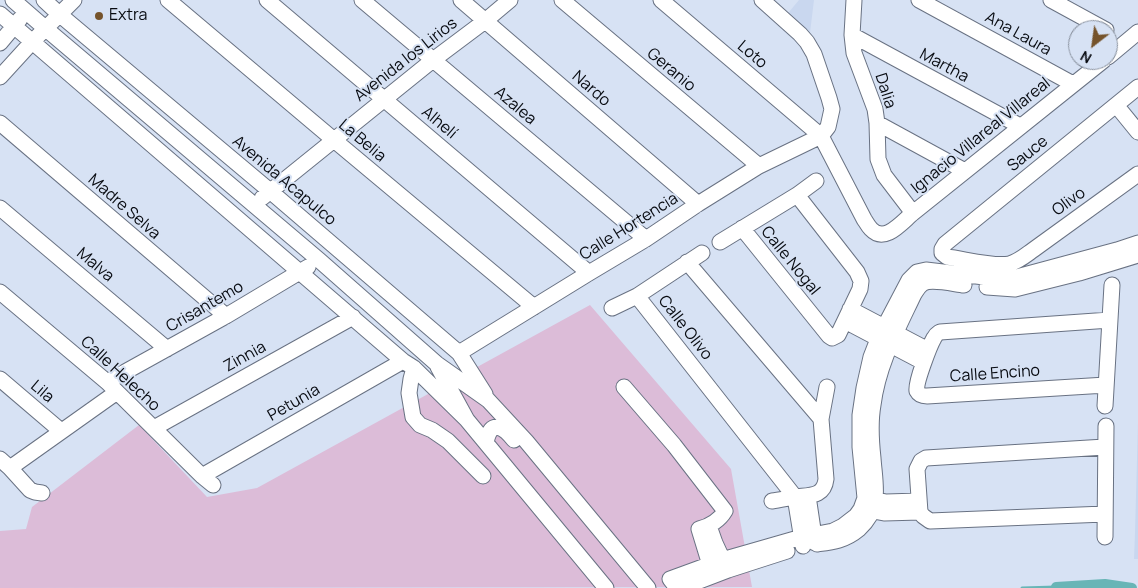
<!DOCTYPE html>
<html>
<head>
<meta charset="utf-8">
<style>
	body { margin:0 }
	#map { position:relative; width:1138px; height:588px; overflow:hidden; background:#d7e2f4; font-family:Manrope,sans-serif }
	canvas { display:block }
	.north { position:absolute; left:1068px; top:20px; width:50px; height:50px; box-sizing:border-box; background:#d7e2f4; border:1px solid #848c99; border-radius:50%; rotate:210deg; font-size:14px; font-weight:700; line-height:20px; text-align:center; color:#080b11 }
	.north::after { content:''; display:block; margin:auto; width:18px; height:22px; background:#75532b; clip-path:polygon(50% 0,100% 100%,50% 72%,0 100%) }
</style>
</head>
<body>
<div id="map">
<canvas width="1138" height="588"></canvas>
<div class="north">N</div>
</div>
<script>
const g = document.querySelector('canvas').getContext('2d');
g.lineJoin = 'round';
function paint(path, color) { g.fillStyle = color; g.fill(path, 'evenodd'); }
function strokePath(path, color, width, dash) { g.strokeStyle = color; g.lineWidth = width; g.lineCap = dash ? 'butt' : 'round'; g.setLineDash(dash || []); g.stroke(path); }
function label(font, color, halo, rows, align = 'center') {
  g.font = font + ' Manrope,sans-serif'; g.lineWidth = 4; g.setLineDash([]); g.textBaseline = 'middle'; g.strokeStyle = halo; g.fillStyle = color; for (const [text, x, y, turn = 0] of rows) {
    g.save(); g.translate(x, y); g.rotate((+turn || 0) * Math.PI / 180); g.textAlign = isNaN(turn) ? turn : align; if (halo) g.strokeText(text, 0, 0); g.fillText(text, 0, 0); g.restore();
  }
}
paint(new Path2D(`
	M 799,0 L 814,0 L 809,41 L 784,18 Z
	M 1138,422 L 1138,559 L 1134,559 L 1135,533 Z`), '#c9d7ef');
paint(new Path2D(`
	M 590,305 L 731,469 L 752,587 L 0,588 L 0,531 L 26,529 L 32,507 L 139,425 L 207,497 L 257,488 Z`), '#dcbcd8');
strokePath(new Path2D(`
	M 1022,588 L 1056,587`), '#68b5b6', 3);
strokePath(new Path2D(`
	M 1056,587 L 1105,584 L 1132,588`), '#68b5b6', 10);
const minor = new Path2D(`
	M 13,0 L 45,28 L 319,260 L 437,364 L 488,400 L 526,441 L 648,588
	M 44,0 L 59,14 L 270,191 L 459,353 L 485,394
	M 168,0 L 334,140 L 534,307
	M 267,0 L 589,273
	M 362,0 L 646,239
	M 461,0 L 698,204
	M 562,0 L 759,166
	M 661,0 L 821,136 L 864,219 C 866,222 868,226 871,229 C 885,244 902,222 913,213 L 1104,60
	M 854,0 L 852,35 L 854,53 L 875,109 L 877,123 L 878,159 L 884,175 L 913,213
	M 919,0 L 1073,84
	M 1051,0 L 1106,30
	M 0,14 L 403,361 L 414,368 L 467,420
	M 852,35 L 1020,126
	M 0,43 L 20,19
	M 1108,57 L 1138,32
	M 0,77 L 32,42 L 74,0
	M 1138,87 L 945,244 L 942,249 L 942,253 L 947,257 C 964,259 994,267 1009,264 C 1018,262 1026,255 1033,250 L 1138,174
	M 1116,105 L 1138,132
	M 0,123 L 226,316
	M 877,123 L 965,171
	M 262,198 L 433,60 L 485,21 L 510,0
	M 0,208 L 167,349
	M 742,228 L 829,336 L 832,338 L 838,335 L 860,289 L 861,281 L 857,272 L 797,195
	M 720,242 L 797,195 L 816,181
	M 687,262 L 821,419
	M 987,287 L 1015,289 L 1079,273 L 1138,255
	M 0,292 L 107,382 L 202,476 L 213,485
	M 637,296 L 795,497 L 803,546
	M 612,308 L 637,296 L 702,253
	M 850,309 L 928,350
	M 845,321 L 923,362
	M 459,353 L 589,273 L 646,239 L 698,204 L 759,166 L 821,136 L 828,127 L 832,109 L 829,98 L 814,54 L 807,42 L 800,34 L 762,0
	M 438,367 L 467,420 L 606,588
	M 414,368 L 411,379 L 409,393 L 413,417 L 420,425 L 432,430 L 448,441 L 483,476
	M 0,379 L 61,431
	M 107,382 L 226,316 L 308,267
	M 1106,385 L 927,396 C 923,396 919,395 917,391 C 915,383 930,345 934,338 C 936,334 937,334 940,332 L 1110,320
	M 624,387 L 674,445 L 725,511 C 719,521 710,526 699,529 L 710,565 L 714,573
	M 1105,406 L 1112,285
	M 154,428 L 353,317
	M 486,443 C 490,420 502,425 514,440
	M 0,459 L 10,468 L 30,490 L 35,492 L 42,493
	M 10,468 L 117,392
	M 202,476 L 403,361
	M 808,496 L 815,543
	M 867,498 L 886,502 L 919,501
	M 772,501 C 780,500 788,498 795,497 C 810,495 824,497 826,479 L 821,419 L 827,387
	M 863,509 L 884,513 L 920,512
	M 1105,514 L 930,521 L 923,516 L 920,512 L 917,469 L 921,461 L 926,458 L 1105,447
	M 709,526 L 715,543 L 727,569
	M 1105,537 L 1106,426
	M 817,544 C 824,543 832,542 839,540 C 846,538 853,534 859,529 C 882,508 875,486 873,458 C 871,440 870,422 873,405 C 878,365 897,330 914,294 C 916,291 918,287 922,284 C 930,278 954,284 964,285
	M 677,588 L 670,579 L 722,560 L 802,537 L 833,531 L 843,526 L 856,516 L 861,509 L 865,498 L 860,447 L 860,415 L 864,388 L 871,357 L 878,339 L 909,280 L 917,272 L 926,270 L 1001,279 L 1013,278 L 1117,250 L 1138,243
	M 681,588 L 728,570 L 787,551`);
strokePath(minor, '#697283', 17);
strokePath(minor, '#fff', 15);
for (const [x, y, r, color] of [
	[99,16,5,"#75532b"]
]) { const dot = new Path2D(); dot.arc(x, y, r, 0, 2 * Math.PI); g.fillStyle = color; g.fill(dot); strokePath(dot, '#d7e2f4', 2); }
label('16px', '#080b11', '#d7e2f4', [
	["Extra",109,16]
], 'left');
label('16px', '#080b11', '#d7e2f4', [
	["Ana Laura",1018,34,29],
	["Loto",752,55,40],
	["Avenida los Lirios",406,60,-38],
	["Martha",944,66,28],
	["Geranio",671,70,40],
	["Nardo",591,89,41],
	["Dalia",885,91,72],
	["Azalea",515,106,40],
	["Alhelí",439,123,40],
	["Ignacio Villareal Villareal",981,136,-39],
	["La Belia",362,141,40],
	["Sauce",1028,154,-39],
	["Avenida Acapulco",284,181,40],
	["Olivo",1069,202,-36],
	["Madre Selva",124,207,41],
	["Calle Hortencia",629,227,-32],
	["Calle Nogal",790,261,51],
	["Malva",95,265,40],
	["Crisantemo",205,307,-30],
	["Calle Olivo",685,328,52],
	["Zinnia",245,357,-29],
	["Calle Helecho",120,374,43],
	["Calle Encino",995,374,-4],
	["Lila",42,392,40],
	["Petunia",294,403,-30]
]);
</script>
</body>
</html>
